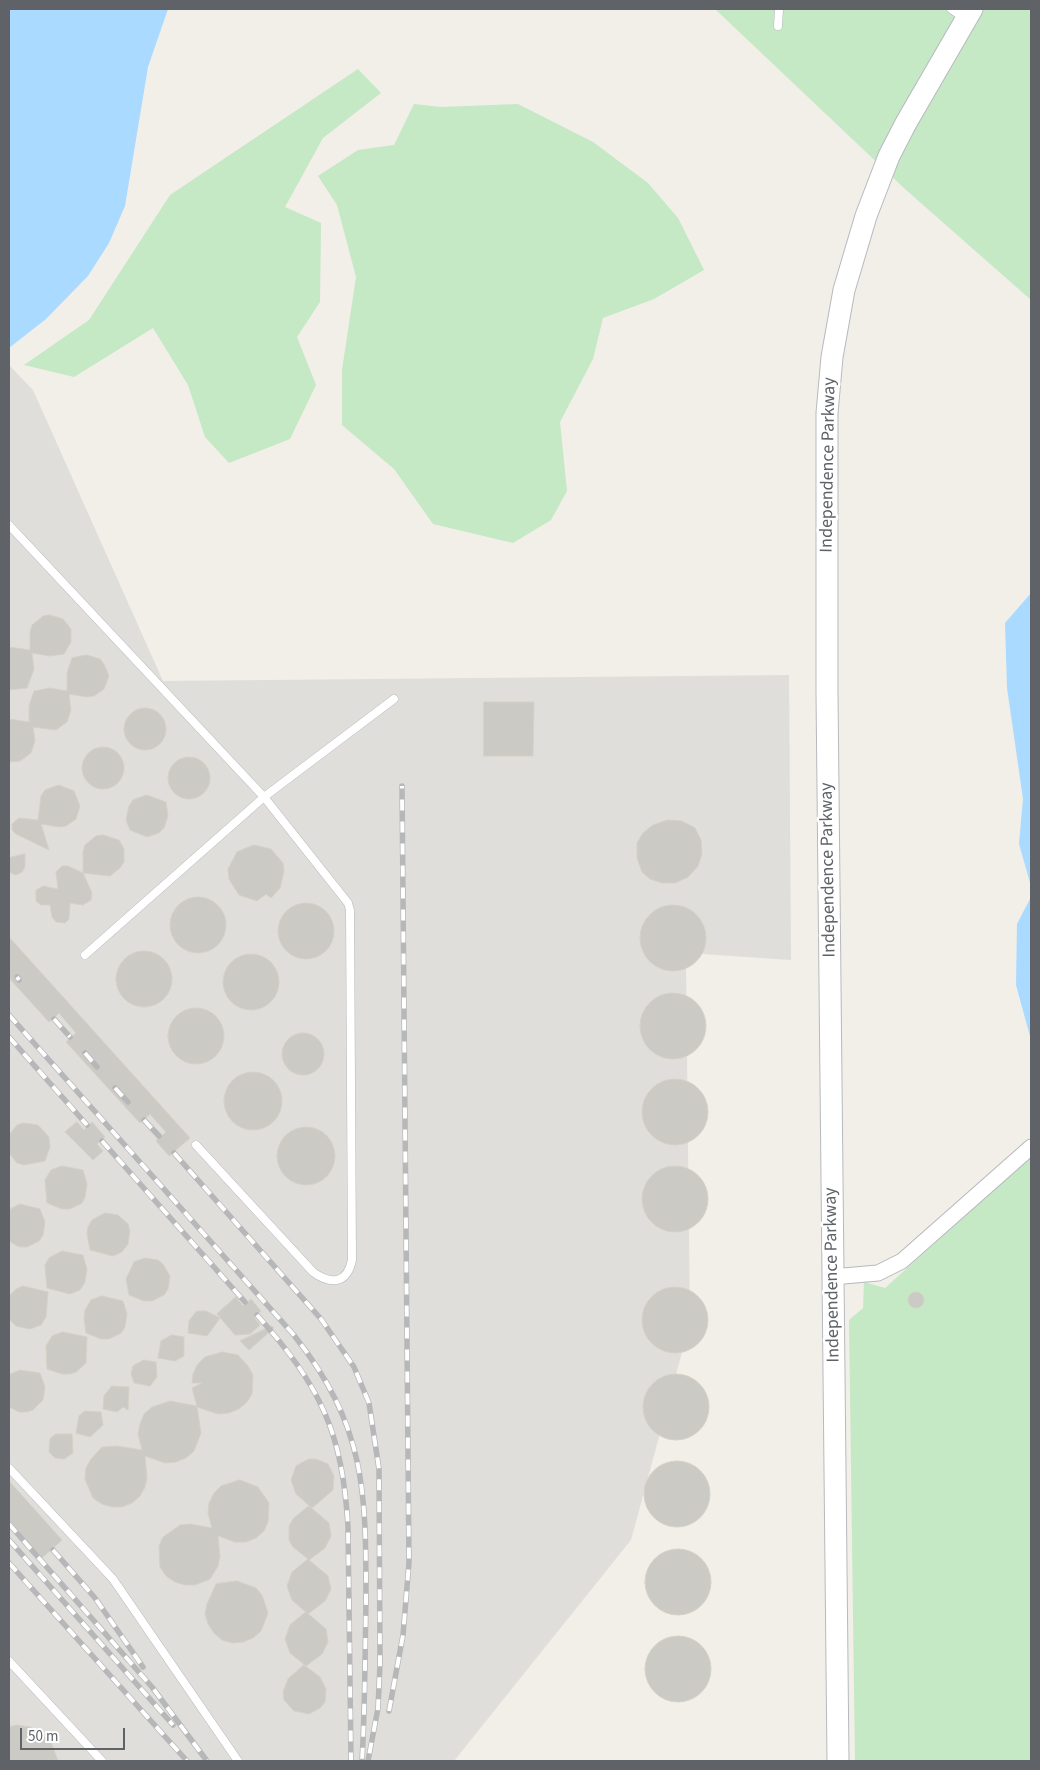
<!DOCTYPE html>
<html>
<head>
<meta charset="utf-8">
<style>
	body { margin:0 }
	#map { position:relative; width:1040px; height:1770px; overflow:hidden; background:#f1efe8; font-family:"Source Sans 3",sans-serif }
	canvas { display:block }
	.frame { position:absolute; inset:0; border:10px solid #5f6368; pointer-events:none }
	.scale { position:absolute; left:20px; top:1728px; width:105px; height:22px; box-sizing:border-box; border:2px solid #5f6368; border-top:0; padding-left:6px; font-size:15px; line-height:18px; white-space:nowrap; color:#5f6368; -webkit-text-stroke:4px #fff; paint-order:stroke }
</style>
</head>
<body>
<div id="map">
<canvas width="1040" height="1770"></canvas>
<div class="frame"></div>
<div class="scale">50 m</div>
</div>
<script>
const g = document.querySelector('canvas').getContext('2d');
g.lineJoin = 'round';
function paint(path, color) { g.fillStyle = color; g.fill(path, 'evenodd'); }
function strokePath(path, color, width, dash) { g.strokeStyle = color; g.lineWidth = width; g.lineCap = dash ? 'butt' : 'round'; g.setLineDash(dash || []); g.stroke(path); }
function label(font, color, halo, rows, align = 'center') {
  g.font = font + ' "Source Sans 3",sans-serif'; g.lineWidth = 5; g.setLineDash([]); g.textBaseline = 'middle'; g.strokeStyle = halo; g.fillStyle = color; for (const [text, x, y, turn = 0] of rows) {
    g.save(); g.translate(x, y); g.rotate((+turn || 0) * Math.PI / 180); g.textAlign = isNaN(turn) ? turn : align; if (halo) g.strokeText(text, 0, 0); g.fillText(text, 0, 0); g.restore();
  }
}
paint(new Path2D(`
	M 9,365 L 33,390 L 163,681 L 789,675 L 791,960 L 702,954 L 691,964 L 686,965 L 690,1323 L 631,1540 L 454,1761 L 9,1761 Z`), '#e0deda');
paint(new Path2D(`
	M 715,9 L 1031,9 L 1031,300 L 905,189 Z
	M 358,69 L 381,93 L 323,138 L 285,207 L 321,223 L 320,302 L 297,337 L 316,385 L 290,439 L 229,463 L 205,437 L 188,385 L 153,328 L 74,377 L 24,365 L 89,320 L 170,195 Z
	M 414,104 L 441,107 L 518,104 L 593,142 L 648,183 L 678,218 L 704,270 L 654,299 L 603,318 L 593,359 L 560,422 L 567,491 L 551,520 L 513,543 L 433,524 L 394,469 L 342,425 L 342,370 L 356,277 L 337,205 L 318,176 L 358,150 L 394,145 Z
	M 1031,1157 L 1031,1761 L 855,1761 L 849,1320 L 863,1308 L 864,1282 L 885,1288 Z`), '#c5e8c5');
paint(new Path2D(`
	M 9,9 L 168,9 L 148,67 L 125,206 L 109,243 L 88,276 L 46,319 L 9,348 Z
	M 1031,593 L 1031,886 L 1019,844 L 1023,799 L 1007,688 L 1005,623 Z
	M 1031,897 L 1031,1040 L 1016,985 L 1017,924 Z`), '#aadaff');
const building = new Path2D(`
	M 50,615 L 63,619 L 71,629 L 71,642 L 64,654 L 50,656 L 32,653 L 34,669 L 27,688 L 9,690 L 9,647 L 30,650 L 30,632 L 32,625 L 43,616 Z
	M 87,655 L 100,659 L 104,664 L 109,676 L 104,689 L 94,696 L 87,697 L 69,694 L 71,710 L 67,722 L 56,730 L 33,727 L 35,741 L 31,753 L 20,761 L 9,762 L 9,719 L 29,722 L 29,706 L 34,691 L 50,688 L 67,691 L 67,673 L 72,658 Z
	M 484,702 L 534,702 L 533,756 L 484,756 Z
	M124 729a21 21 0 1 1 42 0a21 21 0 1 1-42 0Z
	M82 768a21 21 0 1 1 42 0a21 21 0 1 1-42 0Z
	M168 778a21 21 0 1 1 42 0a21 21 0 1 1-42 0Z
	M 59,785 L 74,791 L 80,806 L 76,819 L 66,826 L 59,827 L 41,824 L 49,850 L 16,834 L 12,830 L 12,824 L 19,818 L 38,820 L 41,796 L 45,790 Z
	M 147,795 L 166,802 L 168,816 L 164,828 L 159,833 L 147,837 L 130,830 L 126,820 L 129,806 L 133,800 Z
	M 668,820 L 682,821 L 695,828 L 701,840 L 702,854 L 698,866 L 688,877 L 675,883 L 662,883 L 650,879 L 642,872 L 637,858 L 637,843 L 643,833 L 653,825 Z
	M 103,835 L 119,840 L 124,849 L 124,862 L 120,868 L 110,876 L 83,873 L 92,893 L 91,900 L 83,905 L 70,903 L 69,919 L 65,923 L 56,922 L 52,917 L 50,905 L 41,905 L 36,901 L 36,890 L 43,886 L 58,889 L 56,872 L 62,866 L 68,866 L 83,873 L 83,852 L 85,845 L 96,836 Z
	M 254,845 L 271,849 L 283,863 L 284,871 L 280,888 L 271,898 L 266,894 L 257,901 L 239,895 L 229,879 L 228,869 L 237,852 Z
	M 25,854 L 25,867 L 22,872 L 16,875 L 9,872 L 9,858 Z
	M170 925a28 28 0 1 1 56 0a28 28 0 1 1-56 0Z
	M278 931a28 28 0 1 1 56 0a28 28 0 1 1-56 0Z
	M640 938a33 33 0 1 1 66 0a33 33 0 1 1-66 0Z
	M 9,937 L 190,1138 L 169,1156 L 156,1141 L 166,1132 L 150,1114 L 140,1123 L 66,1042 L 76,1033 L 59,1013 L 49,1022 L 9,978 Z
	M116 979a28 28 0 1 1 56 0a28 28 0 1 1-56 0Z
	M223 982a28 28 0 1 1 56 0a28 28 0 1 1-56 0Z
	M640 1026a33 33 0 1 1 66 0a33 33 0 1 1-66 0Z
	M168 1036a28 28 0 1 1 56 0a28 28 0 1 1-56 0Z
	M282 1054a21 21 0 1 1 42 0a21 21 0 1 1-42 0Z
	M224 1101a29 29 0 1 1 58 0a29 29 0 1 1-58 0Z
	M642 1112a33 33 0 1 1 66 0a33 33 0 1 1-66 0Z
	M 77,1122 L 84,1130 L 92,1122 L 105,1137 L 97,1144 L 103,1151 L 93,1160 L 65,1132 Z
	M 24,1123 L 38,1125 L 49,1137 L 50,1147 L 45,1161 L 24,1165 L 17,1163 L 9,1153 L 9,1135 L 17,1125 Z
	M277 1156a29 29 0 1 1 58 0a29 29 0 1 1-58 0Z
	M 62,1166 L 83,1170 L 87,1184 L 85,1197 L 82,1203 L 70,1209 L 62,1209 L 47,1203 L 45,1180 L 51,1170 Z
	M642 1199a33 33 0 1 1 66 0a33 33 0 1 1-66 0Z
	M 20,1204 L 40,1209 L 45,1222 L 43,1235 L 39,1241 L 27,1247 L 19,1247 L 9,1241 L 9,1210 Z
	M 105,1213 L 118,1215 L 128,1224 L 130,1231 L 128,1244 L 122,1252 L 113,1256 L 90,1250 L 87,1234 L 88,1227 L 92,1220 Z
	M 62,1251 L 83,1255 L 87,1269 L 85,1282 L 80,1290 L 70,1294 L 47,1288 L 45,1265 L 49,1258 Z
	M 145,1258 L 158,1260 L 163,1264 L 170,1276 L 168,1289 L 164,1295 L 152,1301 L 144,1301 L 129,1295 L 126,1279 L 134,1262 Z
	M 23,1286 L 48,1292 L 46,1317 L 41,1325 L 30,1329 L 16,1326 L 9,1319 L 9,1296 L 16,1289 Z
	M642 1320a33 33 0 1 1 66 0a33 33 0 1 1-66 0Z
	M908 1300a8 8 0 1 1 16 0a8 8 0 1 1-16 0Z
	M 102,1296 L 123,1301 L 127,1314 L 125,1327 L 121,1333 L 109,1339 L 101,1339 L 86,1333 L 84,1318 L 85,1310 L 91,1300 Z
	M 236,1297 L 243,1306 L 251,1299 L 261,1311 L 254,1317 L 260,1325 L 250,1334 L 235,1335 L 217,1314 Z
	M 197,1311 L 206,1311 L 220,1318 L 207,1336 L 188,1333 L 189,1321 Z
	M 272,1326 L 274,1328 L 249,1350 L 240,1341 Z
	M 63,1332 L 87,1337 L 86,1363 L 76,1372 L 70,1374 L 62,1374 L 47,1369 L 46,1346 L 52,1336 Z
	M 172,1335 L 184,1337 L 184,1356 L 175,1361 L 158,1358 L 161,1341 Z
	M 223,1352 L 238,1355 L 248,1366 L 253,1375 L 252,1394 L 247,1402 L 239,1409 L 229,1413 L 218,1414 L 197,1407 L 201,1433 L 194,1451 L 186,1458 L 176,1462 L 165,1463 L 145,1456 L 147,1478 L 145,1487 L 140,1496 L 132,1503 L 122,1507 L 112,1507 L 102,1504 L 93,1498 L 85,1479 L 86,1468 L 91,1459 L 102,1447 L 117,1446 L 142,1450 L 138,1434 L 140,1424 L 144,1414 L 152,1407 L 170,1401 L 197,1406 L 192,1388 L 202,1383 L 192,1383 L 193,1374 L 197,1365 L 205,1357 Z
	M 144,1360 L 156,1362 L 157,1377 L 150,1386 L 134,1383 L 131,1374 L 133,1366 Z
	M 20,1370 L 40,1373 L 45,1387 L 43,1400 L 33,1410 L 27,1412 L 19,1412 L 9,1407 L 9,1375 Z
	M643 1407a33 33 0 1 1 66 0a33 33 0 1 1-66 0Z
	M 112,1386 L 129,1387 L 128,1410 L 123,1407 L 117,1412 L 103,1409 L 104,1396 Z
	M 85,1411 L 101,1412 L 103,1425 L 90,1437 L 76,1433 L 79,1416 Z
	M 56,1434 L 72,1434 L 73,1453 L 64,1459 L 55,1458 L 49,1452 L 50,1439 Z
	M 309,1459 L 316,1459 L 328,1464 L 334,1476 L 333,1490 L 312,1508 L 296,1494 L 291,1480 L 296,1466 Z
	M644 1494a33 33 0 1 1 66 0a33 33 0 1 1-66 0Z
	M 240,1480 L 258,1487 L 269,1503 L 268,1522 L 264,1531 L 256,1538 L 246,1542 L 235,1542 L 218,1536 L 220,1556 L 218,1566 L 210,1579 L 195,1585 L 185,1585 L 175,1582 L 166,1576 L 160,1567 L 159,1546 L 163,1537 L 180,1525 L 190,1524 L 212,1528 L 208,1513 L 209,1503 L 214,1493 L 221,1486 Z
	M 9,1481 L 62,1540 L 42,1558 L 9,1520 Z
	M 309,1506 L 329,1523 L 331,1536 L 325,1548 L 309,1560 L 328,1576 L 331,1589 L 325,1601 L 308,1614 L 292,1600 L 287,1586 L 292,1572 L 308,1559 L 293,1547 L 289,1540 L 289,1526 L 293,1519 Z
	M645 1582a33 33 0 1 1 66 0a33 33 0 1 1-66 0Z
	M 237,1581 L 256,1588 L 262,1595 L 268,1613 L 261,1631 L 253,1638 L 243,1642 L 232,1643 L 222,1640 L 214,1633 L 208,1624 L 205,1614 L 207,1604 L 216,1584 Z
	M 306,1612 L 326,1629 L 328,1642 L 322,1654 L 306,1666 L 290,1653 L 285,1639 L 290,1625 Z
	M645 1669a33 33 0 1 1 66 0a33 33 0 1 1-66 0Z
	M 304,1665 L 320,1677 L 326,1689 L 325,1702 L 320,1708 L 309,1714 L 294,1711 L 284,1700 L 283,1692 L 288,1679 Z
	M 17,1725 L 30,1727 L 42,1732 L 51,1742 L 58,1761 L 9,1761 L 9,1727 Z`);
paint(building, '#cccac5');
strokePath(building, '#d6d1c6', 1);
const lane = new Path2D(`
	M 951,9 L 964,18
	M 778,26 L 779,9
	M 9,525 L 264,797 L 348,903 L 350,910 L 352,1260 C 347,1284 331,1285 313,1272 L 196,1145
	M 85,955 L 264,797 L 394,699
	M 9,1468 L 113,1579 L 238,1761
	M 9,1661 L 102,1761`);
const street = new Path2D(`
	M 832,1277 L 878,1273 L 902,1261 L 1031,1147`);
const secondary = new Path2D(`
	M 838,1761 L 827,692 L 827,413 L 832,357 L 844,290 L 866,216 L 889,156 L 906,123 L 972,9`);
strokePath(lane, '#b5b8bc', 9);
strokePath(street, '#b5b8bc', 17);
strokePath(secondary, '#b6babf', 23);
strokePath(lane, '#fff', 8);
strokePath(street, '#fff', 15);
strokePath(secondary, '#fff', 21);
const rail = new Path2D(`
	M 17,977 L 19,980
	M 9,1015 L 293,1334 C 366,1426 366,1490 366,1601 C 365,1655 365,1708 362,1761
	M 54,1019 L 70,1037
	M 9,1037 L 87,1125
	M 85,1053 L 97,1067
	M 115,1088 L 128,1102
	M 144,1120 L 159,1136
	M 102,1141 L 245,1302
	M 174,1153 L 321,1319 L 354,1367 L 369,1403 L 379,1469 L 380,1664 L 378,1708 L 368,1761
	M 257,1315 C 321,1387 342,1431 348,1526 L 351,1761
	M 9,1524 L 152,1687 L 207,1761
	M 9,1540 L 173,1725
	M 53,1550 L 95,1598 L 143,1667
	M 9,1563 L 187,1761
	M 389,1711 L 403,1635 L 409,1563 L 402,786`);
strokePath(rail, '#b6b7b8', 5.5);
strokePath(rail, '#fff', 4, [11]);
label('18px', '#5f6368', '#fff', [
	["Independence Parkway",829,465,-89],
	["Independence Parkway",829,870,-91],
	["Independence Parkway",833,1275,-91]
]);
</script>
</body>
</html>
